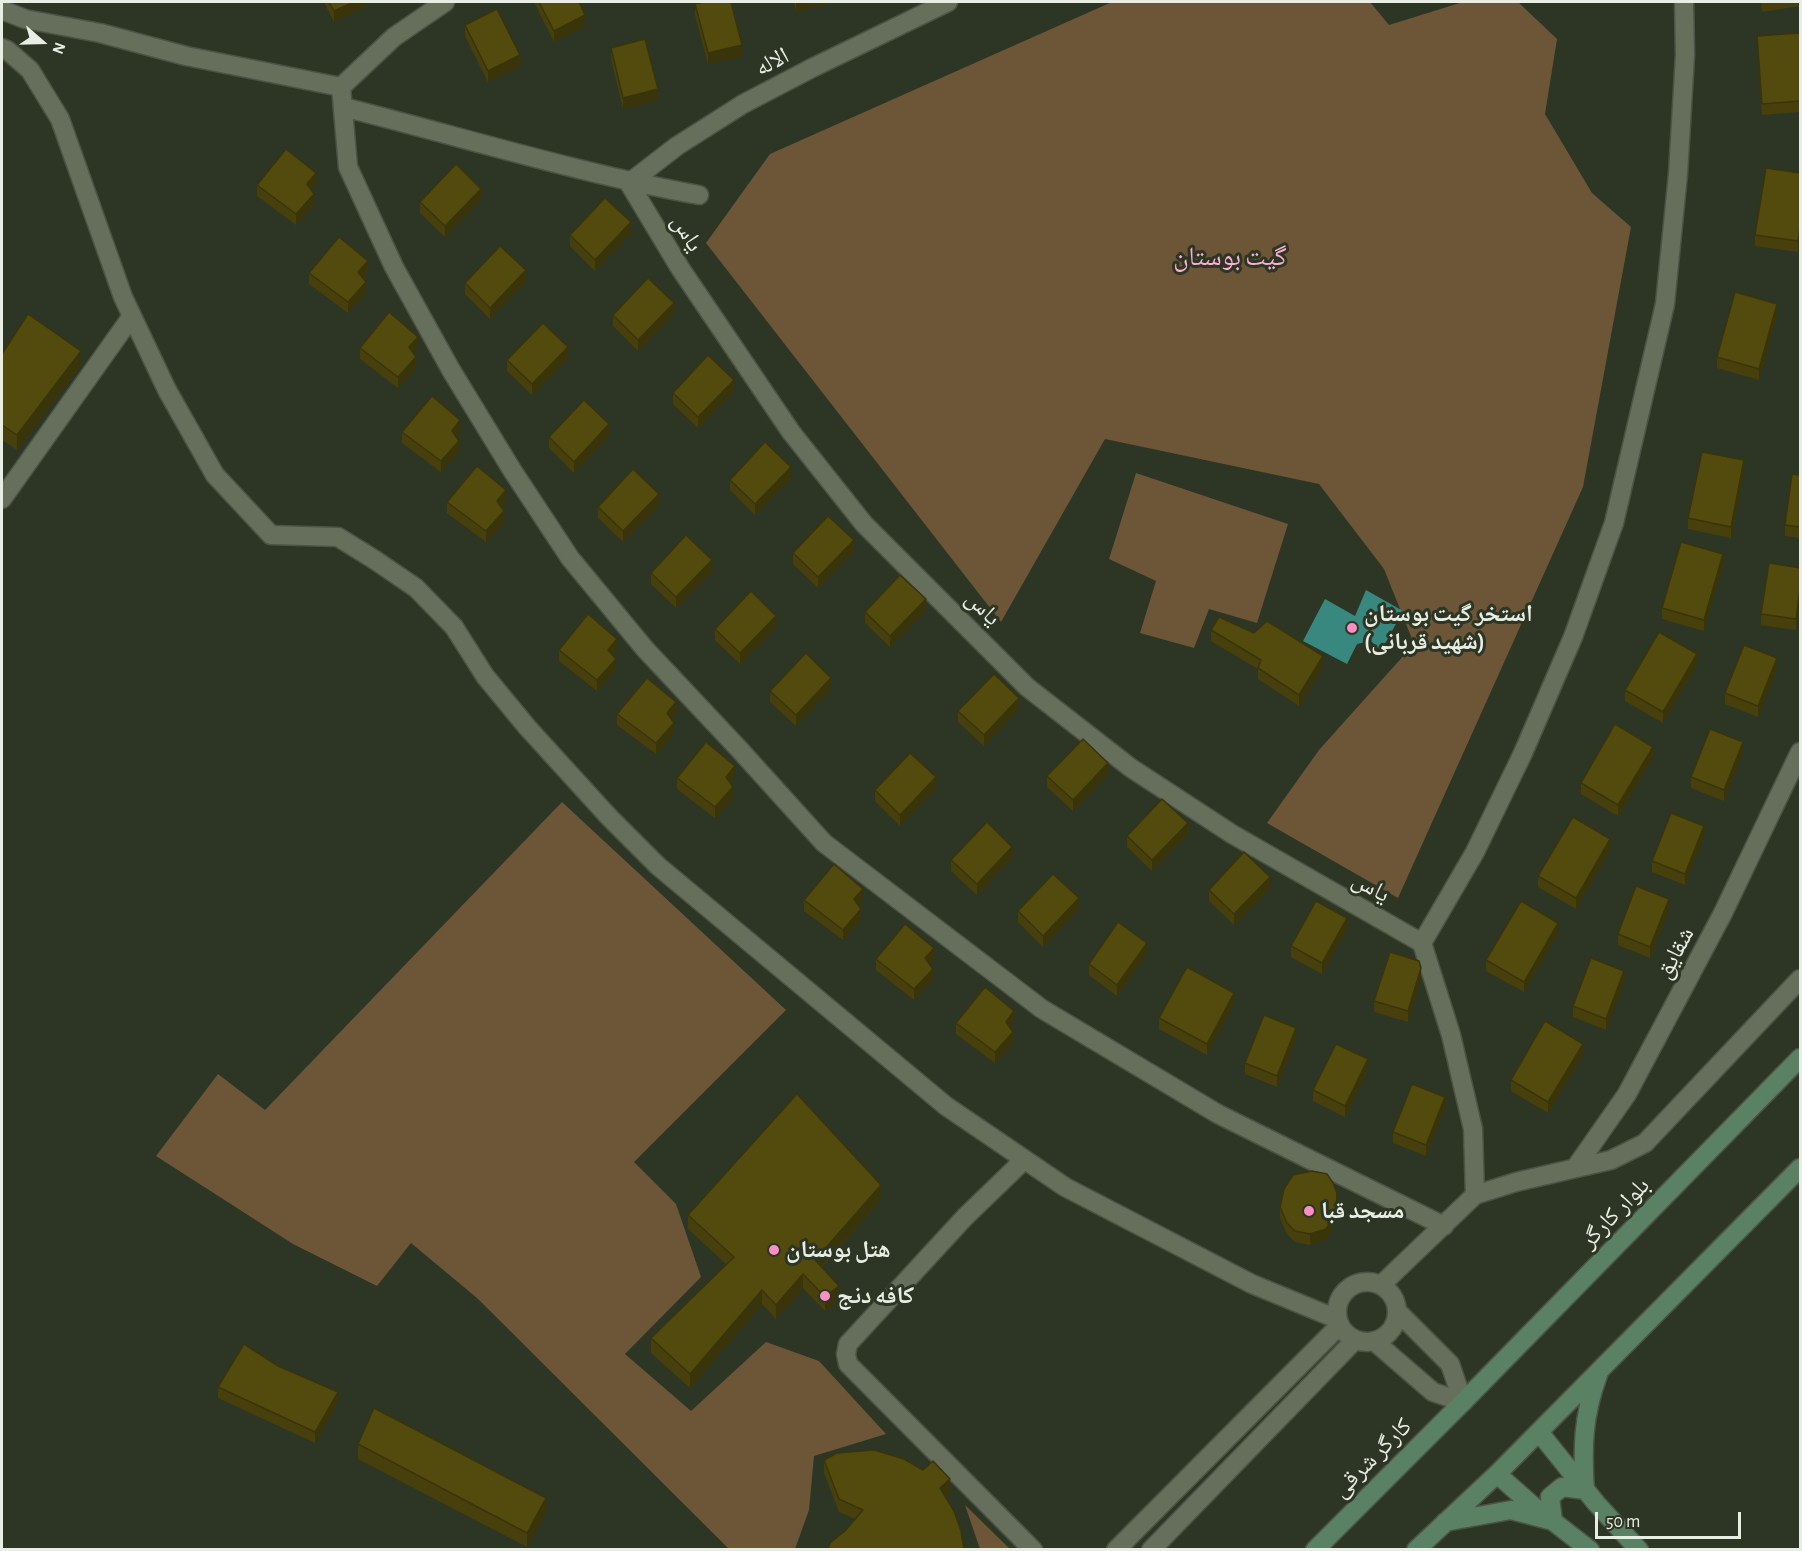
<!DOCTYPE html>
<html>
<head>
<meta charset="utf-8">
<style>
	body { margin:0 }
	#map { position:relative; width:1802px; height:1551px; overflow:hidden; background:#2d3524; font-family:"Alegreya Sans",sans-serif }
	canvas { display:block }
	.frame { position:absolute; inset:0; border:3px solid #e9eee4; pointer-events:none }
	.north { position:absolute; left:12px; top:12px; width:60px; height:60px; -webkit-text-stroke:4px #2d3524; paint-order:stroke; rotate:110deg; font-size:16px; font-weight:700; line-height:24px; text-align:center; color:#e9eee4 }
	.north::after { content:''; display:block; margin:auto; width:21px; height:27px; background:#e9eee4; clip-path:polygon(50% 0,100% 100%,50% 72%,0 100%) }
	.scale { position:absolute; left:1595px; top:1512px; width:146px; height:27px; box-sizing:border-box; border:3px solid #e9eee4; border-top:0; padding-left:8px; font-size:18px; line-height:21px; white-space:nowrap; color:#e9eee4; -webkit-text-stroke:4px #2d3524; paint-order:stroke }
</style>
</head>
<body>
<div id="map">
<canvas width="1802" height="1551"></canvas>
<div class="frame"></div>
<div class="north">N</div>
<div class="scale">50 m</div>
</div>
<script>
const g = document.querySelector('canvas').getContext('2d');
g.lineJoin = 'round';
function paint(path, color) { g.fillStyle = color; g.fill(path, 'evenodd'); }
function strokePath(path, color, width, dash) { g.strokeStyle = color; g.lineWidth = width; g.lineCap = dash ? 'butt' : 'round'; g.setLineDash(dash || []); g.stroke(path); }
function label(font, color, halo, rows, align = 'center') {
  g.font = font + ' "Alegreya Sans","Noto Naskh Arabic",sans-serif'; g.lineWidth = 6; g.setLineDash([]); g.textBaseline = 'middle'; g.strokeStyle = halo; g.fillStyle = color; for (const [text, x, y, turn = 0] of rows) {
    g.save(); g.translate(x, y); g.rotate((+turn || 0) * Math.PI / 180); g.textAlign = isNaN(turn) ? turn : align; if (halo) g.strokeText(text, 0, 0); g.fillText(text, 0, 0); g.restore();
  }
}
paint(new Path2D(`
	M 1112,2 L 1370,2 L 1389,25 L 1463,2 L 1518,2 L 1557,39 L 1545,114 L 1592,193 L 1631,227 L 1583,487 L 1398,898 L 1267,823 L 1319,750 L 1414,644 L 1384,569 L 1319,484 L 1105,439 L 1001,622 L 706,243 L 770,154 Z
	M 1136,473 L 1288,524 L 1257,623 L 1209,609 L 1194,648 L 1140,633 L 1156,581 L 1109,559 Z
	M 562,802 L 786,1010 L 634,1162 L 676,1204 L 701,1277 L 625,1354 L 691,1411 L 766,1342 L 819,1361 L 886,1434 L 814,1456 L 809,1510 L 795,1549 L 729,1549 L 477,1298 L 411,1243 L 377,1286 L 293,1244 L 156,1156 L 218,1074 L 265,1110 Z
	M 965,1505 L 1010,1549 L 980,1549 Z`), '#6c5637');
paint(new Path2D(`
	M 1366,590 L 1403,611 L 1381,651 L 1371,641 L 1357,644 L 1347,664 L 1303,641 L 1325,599 L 1355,616 Z`), '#39887f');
const street = new Path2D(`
	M 948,2 L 812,68 L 743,104 L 677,146 L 629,183 L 680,268 L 791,432 L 864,524 L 1027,687 L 1131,768 L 1232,834 L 1422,943
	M 2,10 L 25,19 L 100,33 L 186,56 L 341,87
	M 2,48 L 7,50 L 30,70 L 60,119 L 123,297 L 167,390 L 215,475 L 271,535 L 338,537 L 375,560 L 416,588 L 454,627 L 485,676 L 527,727 L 609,817 L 658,866 L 946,1106 L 1065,1187 L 1252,1284 L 1337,1319
	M 341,87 L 348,167 L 394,267 L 451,370 L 512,470 L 570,558 L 645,649 L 739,749 L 824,843 L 1042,1009 L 1218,1114 L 1444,1226
	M 341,87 L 394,37 L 445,2
	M 343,107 C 462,137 578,173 699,195
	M 2,499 L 132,316
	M 1024,1160 L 965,1217 L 848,1344 L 846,1354 L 848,1364 L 1033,1550
	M 1576,1167 L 1627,1094 L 1670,1013 L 1723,913 L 1800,752
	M 1475,1195 L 1473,1129 L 1451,1035 L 1422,943 L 1475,852 L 1523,753 L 1573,637 L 1614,523 L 1665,304 L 1678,174 L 1685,55 L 1684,2
	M1337 1312a30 30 0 1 1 60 0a30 30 0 1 1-60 0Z
	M 1381,1285 L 1475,1195 L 1516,1182 L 1611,1160 L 1645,1143 L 1800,979
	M 1397,1311 L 1450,1364 L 1463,1402
	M 1374,1341 L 1433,1392 L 1463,1402
	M 1116,1550 L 1339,1326
	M 1151,1550 L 1355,1340`);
const secondary = new Path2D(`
	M 1539,1432 L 1596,1503 L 1639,1550
	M 1497,1474 L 1532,1505 L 1590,1550
	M 1445,1522 L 1511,1510 L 1553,1521 L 1550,1497 L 1562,1487 L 1585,1490 C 1582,1448 1583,1416 1598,1375
	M 1315,1550 L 1463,1402 L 1800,1058
	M 1416,1550 L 1497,1474 L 1800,1168`);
strokePath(street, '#4c5345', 21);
strokePath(secondary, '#4c5345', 21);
strokePath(street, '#656f5c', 18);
strokePath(secondary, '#5b8164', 18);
paint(new Path2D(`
	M 324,2 L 366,2 L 366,6 L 334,22 Z
	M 534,2 L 579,2 L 585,26 L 554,42 Z
	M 794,2 L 830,2 L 830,4 L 796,12 Z
	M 1761,2 L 1800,2 L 1800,6 L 1762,12 Z
	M 695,4 L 742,56 L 708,64 L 695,15 Z
	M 465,25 L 520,66 L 488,82 L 465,36 Z
	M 1800,33 L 1800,112 L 1762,115 L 1757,36 Z
	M 611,48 L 658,100 L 623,109 L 611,59 Z
	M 1800,173 L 1798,252 L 1755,246 L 1755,235 Z
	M 316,184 L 311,190 L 314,205 L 296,225 L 257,196 L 257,185 Z
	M 481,200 L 445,237 L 420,213 L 420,202 Z
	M 631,233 L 595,271 L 570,246 L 570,235 Z
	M 368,272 L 363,277 L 366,293 L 348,313 L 309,284 L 309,273 Z
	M 526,281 L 490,319 L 465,294 L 465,283 Z
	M 674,313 L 638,351 L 613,326 L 613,315 Z
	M 1777,315 L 1759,380 L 1717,368 L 1717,357 Z
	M 360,348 L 418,348 L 413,353 L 416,368 L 398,388 L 360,359 Z
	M 2,354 L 81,365 L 17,450 L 2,440 Z
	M 568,358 L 532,395 L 507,371 L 507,360 Z
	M 734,391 L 698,428 L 673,404 L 673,393 Z
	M 460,431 L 456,437 L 459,452 L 441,472 L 402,443 L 402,432 Z
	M 609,435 L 574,473 L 549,448 L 549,437 Z
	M 1744,471 L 1731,538 L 1688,529 L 1688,518 Z
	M 1800,475 L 1800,538 L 1785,536 L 1785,525 Z
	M 791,478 L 755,515 L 730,490 L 730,480 Z
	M 506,501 L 501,507 L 504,522 L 486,542 L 447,513 L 447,502 Z
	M 659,505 L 623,542 L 598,518 L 598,507 Z
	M 854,551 L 818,588 L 793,564 L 793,553 Z
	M 1723,565 L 1704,631 L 1662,619 L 1662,608 Z
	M 1800,568 L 1796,630 L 1761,625 L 1761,614 Z
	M 712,571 L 676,608 L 651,584 L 651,573 Z
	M 926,610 L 890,647 L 865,623 L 865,612 Z
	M 776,627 L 740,664 L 715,640 L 715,629 Z
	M 1211,630 L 1323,667 L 1299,706 L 1258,679 L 1258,669 L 1211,641 Z
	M 559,650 L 617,650 L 613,655 L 616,670 L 597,691 L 559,661 Z
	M 1697,665 L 1663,723 L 1625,701 L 1625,690 Z
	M 1777,669 L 1758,717 L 1725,704 L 1725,693 Z
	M 831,689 L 796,726 L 770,702 L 770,691 Z
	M 1019,709 L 984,746 L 958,722 L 958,711 Z
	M 676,713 L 671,719 L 674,734 L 656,754 L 617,725 L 617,714 Z
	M 1743,753 L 1724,801 L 1691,788 L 1691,777 Z
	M 1653,758 L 1618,816 L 1581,794 L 1581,783 Z
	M 1108,774 L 1073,811 L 1047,787 L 1047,776 Z
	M 735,777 L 730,782 L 733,798 L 715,818 L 677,789 L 677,778 Z
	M 936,788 L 900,826 L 875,801 L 875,790 Z
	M 1188,834 L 1152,871 L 1127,847 L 1127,836 Z
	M 1704,837 L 1685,885 L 1652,872 L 1652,861 Z
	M 1610,850 L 1576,909 L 1538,887 L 1538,876 Z
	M 1012,858 L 977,895 L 951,871 L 951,860 Z
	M 1270,888 L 1234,925 L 1209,901 L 1209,890 Z
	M 804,900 L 863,900 L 858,905 L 861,920 L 843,940 L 804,911 Z
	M 1079,909 L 1043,947 L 1018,922 L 1018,911 Z
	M 1669,910 L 1650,958 L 1618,945 L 1618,934 Z
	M 1347,929 L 1322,974 L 1291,957 L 1291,946 Z
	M 1558,934 L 1524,992 L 1486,971 L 1486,960 Z
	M 1147,954 L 1117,996 L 1089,975 L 1089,964 Z
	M 876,959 L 934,959 L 929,964 L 933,980 L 914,1000 L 876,970 Z
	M 1421,979 L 1408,1022 L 1374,1012 L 1374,1001 Z
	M 1624,982 L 1606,1030 L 1573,1017 L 1573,1006 Z
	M 1234,1004 L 1207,1055 L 1159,1029 L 1159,1018 Z
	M 1014,1022 L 1010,1027 L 1013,1043 L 995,1063 L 956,1034 L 956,1023 Z
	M 1296,1039 L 1277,1087 L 1245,1074 L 1245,1063 Z
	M 1583,1055 L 1548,1113 L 1511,1091 L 1511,1080 Z
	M 1368,1070 L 1345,1117 L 1313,1101 L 1313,1090 Z
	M 1445,1108 L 1426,1156 L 1393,1143 L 1393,1132 Z
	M 881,1199 L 822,1267 L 839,1300 L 825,1311 L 803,1288 L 776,1319 L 762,1304 L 690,1388 L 651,1353 L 651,1338 L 727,1265 L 688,1229 L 688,1215 Z
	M 1337,1204 L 1336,1223 L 1326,1240 L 1310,1245 L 1295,1242 L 1287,1234 L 1280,1218 L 1280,1207 Z
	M 278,1366 L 338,1403 L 315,1443 L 218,1398 L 218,1387 Z
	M 358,1444 L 546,1513 L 527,1547 L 358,1459 Z
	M 824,1460 L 950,1492 L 945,1497 L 845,1531 L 855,1519 L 839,1512 L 824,1473 Z`), '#47400c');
paint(new Path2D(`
	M 354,2 L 366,2 L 366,6 L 334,22 L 334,11 Z
	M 796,2 L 830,2 L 830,4 L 796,12 Z
	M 585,15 L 585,26 L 554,42 L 554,31 Z
	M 742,45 L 742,56 L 708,64 L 708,53 Z
	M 520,55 L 520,66 L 488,82 L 488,71 Z
	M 658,89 L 658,100 L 623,109 L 623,98 Z
	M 316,173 L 316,184 L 307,195 L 307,184 Z
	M 481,189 L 481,200 L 445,237 L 445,226 Z
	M 314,194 L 314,205 L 296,225 L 296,214 Z
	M 631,222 L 631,233 L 595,271 L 595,260 Z
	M 1800,228 L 1800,238 L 1798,252 L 1798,241 Z
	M 368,261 L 368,272 L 358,283 L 358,272 Z
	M 526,270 L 526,281 L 490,319 L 490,308 Z
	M 366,282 L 366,293 L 348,313 L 348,302 Z
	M 674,303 L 674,313 L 638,351 L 638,340 Z
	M 1777,304 L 1777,315 L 1759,380 L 1759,369 Z
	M 418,337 L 418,348 L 409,358 L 409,347 Z
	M 568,347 L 568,358 L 532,395 L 532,384 Z
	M 81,351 L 81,365 L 17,450 L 17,435 Z
	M 416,357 L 416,368 L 398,388 L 398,377 Z
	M 734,380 L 734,391 L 698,428 L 698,417 Z
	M 460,420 L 460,431 L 452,442 L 452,431 Z
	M 609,424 L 609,435 L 574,473 L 574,462 Z
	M 459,441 L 459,452 L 441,472 L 441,461 Z
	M 1744,460 L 1744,471 L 1731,538 L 1731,527 Z
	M 791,467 L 791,478 L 755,515 L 755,504 Z
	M 506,490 L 506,501 L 497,512 L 497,501 Z
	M 659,494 L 659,505 L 623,542 L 623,531 Z
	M 504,511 L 504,522 L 486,542 L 486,531 Z
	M 854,540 L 854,551 L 818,588 L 818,577 Z
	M 1723,554 L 1723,565 L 1704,631 L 1704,620 Z
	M 712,560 L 712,571 L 676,608 L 676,597 Z
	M 1800,588 L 1800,599 L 1796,630 L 1796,619 Z
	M 926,599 L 926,610 L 890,647 L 890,636 Z
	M 776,616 L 776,627 L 740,664 L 740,653 Z
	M 617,639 L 617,650 L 608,660 L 608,650 Z
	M 1697,654 L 1697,665 L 1663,723 L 1663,712 Z
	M 1323,656 L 1323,667 L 1299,706 L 1299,695 Z
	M 1777,658 L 1777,669 L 1758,717 L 1758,706 Z
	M 616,659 L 616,670 L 597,691 L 597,680 Z
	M 831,678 L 831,689 L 796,726 L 796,715 Z
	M 1019,698 L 1019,709 L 984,746 L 984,735 Z
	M 676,702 L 676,713 L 667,724 L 667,713 Z
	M 674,723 L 674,734 L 656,754 L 656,743 Z
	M 1743,742 L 1743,753 L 1724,801 L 1724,790 Z
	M 1653,747 L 1653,758 L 1618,816 L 1618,805 Z
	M 1108,763 L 1108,774 L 1073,811 L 1073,800 Z
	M 735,766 L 735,777 L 726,788 L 726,777 Z
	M 936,777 L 936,788 L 900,826 L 900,815 Z
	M 733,787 L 733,798 L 715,818 L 715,807 Z
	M 1188,823 L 1188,834 L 1152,871 L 1152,860 Z
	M 1704,826 L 1704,837 L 1685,885 L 1685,874 Z
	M 1610,839 L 1610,850 L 1576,909 L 1576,898 Z
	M 1012,847 L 1012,858 L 977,895 L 977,884 Z
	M 1270,877 L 1270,888 L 1234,925 L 1234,914 Z
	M 863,889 L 863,900 L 854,910 L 854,899 Z
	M 1079,898 L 1079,909 L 1043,947 L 1043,936 Z
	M 1669,899 L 1669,910 L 1650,958 L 1650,947 Z
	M 861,909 L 861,920 L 843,940 L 843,930 Z
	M 1347,918 L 1347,929 L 1322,974 L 1322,963 Z
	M 1558,923 L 1558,934 L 1524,992 L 1524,982 Z
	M 1147,943 L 1147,954 L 1117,996 L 1117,985 Z
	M 934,948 L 934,959 L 925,969 L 925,958 Z
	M 1421,968 L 1421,979 L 1408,1022 L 1408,1011 Z
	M 933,969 L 933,980 L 914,1000 L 914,989 Z
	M 1624,971 L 1624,982 L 1606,1030 L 1606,1019 Z
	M 1234,993 L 1234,1004 L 1207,1055 L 1207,1044 Z
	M 1014,1011 L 1014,1022 L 1006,1033 L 1006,1022 Z
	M 1296,1028 L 1296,1039 L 1277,1087 L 1277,1076 Z
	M 1013,1032 L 1013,1043 L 995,1063 L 995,1052 Z
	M 1583,1044 L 1583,1055 L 1548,1113 L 1548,1102 Z
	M 1368,1059 L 1368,1070 L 1345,1117 L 1345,1106 Z
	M 1445,1097 L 1445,1108 L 1426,1156 L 1426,1145 Z
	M 881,1185 L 881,1199 L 815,1274 L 815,1260 Z
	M 1337,1193 L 1336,1223 L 1326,1240 L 1310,1245 L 1310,1234 Z
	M 803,1274 L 803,1288 L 776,1319 L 776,1305 Z
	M 839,1286 L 839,1300 L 825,1311 L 825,1297 Z
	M 762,1290 L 762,1304 L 690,1388 L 690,1374 Z
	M 338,1392 L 338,1403 L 315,1443 L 315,1432 Z
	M 950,1479 L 950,1492 L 940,1502 L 940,1488 Z
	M 546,1498 L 546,1513 L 527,1547 L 527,1533 Z`), '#3a340a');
const building = new Path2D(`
	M 329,2 L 354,2 L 334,11 Z
	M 539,2 L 579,2 L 585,15 L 554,31 Z
	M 703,2 L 731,2 L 742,45 L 708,53 L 695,4 Z
	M 497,9 L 520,55 L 488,71 L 465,25 Z
	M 1800,33 L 1800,101 L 1762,104 L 1757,36 Z
	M 645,39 L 658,89 L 623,98 L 611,48 Z
	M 286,149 L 316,173 L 307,184 L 314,194 L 296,214 L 257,185 Z
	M 456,164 L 481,189 L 445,226 L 420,202 Z
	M 1766,168 L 1800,173 L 1800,228 L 1798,241 L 1755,235 Z
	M 605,198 L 631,222 L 595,260 L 570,235 Z
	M 339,237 L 368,261 L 358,272 L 366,282 L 348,302 L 309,273 Z
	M 500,246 L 526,270 L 490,308 L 465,283 Z
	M 648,278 L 674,303 L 638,340 L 613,315 Z
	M 1735,292 L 1777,304 L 1759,369 L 1717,357 Z
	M 389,312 L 418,337 L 409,347 L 416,357 L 398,377 L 360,348 Z
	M 28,314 L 81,351 L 17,435 L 2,425 L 2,354 Z
	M 543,323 L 568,347 L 532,384 L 507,360 Z
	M 708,355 L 734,380 L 698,417 L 673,393 Z
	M 432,396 L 460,420 L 452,431 L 459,441 L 441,461 L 402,432 Z
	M 584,400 L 609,424 L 574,462 L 549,437 Z
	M 765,442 L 791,467 L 755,504 L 730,480 Z
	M 1702,452 L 1744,460 L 1731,527 L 1688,518 Z
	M 477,466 L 506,490 L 497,501 L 504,511 L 486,531 L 447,502 Z
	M 633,469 L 659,494 L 623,531 L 598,507 Z
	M 1792,474 L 1800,475 L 1800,527 L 1785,525 Z
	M 828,516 L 854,540 L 818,577 L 793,553 Z
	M 686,535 L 712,560 L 676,597 L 651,573 Z
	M 1681,542 L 1723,554 L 1704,620 L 1662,608 Z
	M 1769,563 L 1800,568 L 1800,588 L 1796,619 L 1761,614 Z
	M 900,575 L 926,599 L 890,636 L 865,612 Z
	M 751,591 L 776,616 L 740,653 L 715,629 Z
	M 588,614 L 617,639 L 608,650 L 616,659 L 597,680 L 559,650 Z
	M 1219,617 L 1254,633 L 1267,621 L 1323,656 L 1299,695 L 1258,668 L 1261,660 L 1211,630 Z
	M 1659,632 L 1697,654 L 1663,712 L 1625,690 Z
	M 1744,645 L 1777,658 L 1758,706 L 1725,693 Z
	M 806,653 L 831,678 L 796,715 L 770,691 Z
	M 994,674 L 1019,698 L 984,735 L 958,711 Z
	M 647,678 L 676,702 L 667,713 L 674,723 L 656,743 L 617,714 Z
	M 1615,724 L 1653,747 L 1618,805 L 1581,783 Z
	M 1710,729 L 1743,742 L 1724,790 L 1691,777 Z
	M 1083,739 L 1108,763 L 1073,800 L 1047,776 Z
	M 706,742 L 735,766 L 726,777 L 733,787 L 715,807 L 677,778 Z
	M 910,753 L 936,777 L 900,815 L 875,790 Z
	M 1162,799 L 1188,823 L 1152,860 L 1127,836 Z
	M 1671,813 L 1704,826 L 1685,874 L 1652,861 Z
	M 1573,817 L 1610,839 L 1576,898 L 1538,876 Z
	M 987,822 L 1012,847 L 977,884 L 951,860 Z
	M 1244,852 L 1270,877 L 1234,914 L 1209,890 Z
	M 834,864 L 863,889 L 854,899 L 861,909 L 843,930 L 804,900 Z
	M 1053,874 L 1079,898 L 1043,936 L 1018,911 Z
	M 1636,886 L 1669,899 L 1650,947 L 1618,934 Z
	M 1316,901 L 1347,918 L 1322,963 L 1291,946 Z
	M 1521,901 L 1558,923 L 1524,982 L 1486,960 Z
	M 1118,922 L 1147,943 L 1117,985 L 1089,964 Z
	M 905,924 L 934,948 L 925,958 L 933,969 L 914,989 L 876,959 Z
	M 1390,952 L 1419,961 L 1421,968 L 1408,1011 L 1374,1001 Z
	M 1591,958 L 1624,971 L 1606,1019 L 1573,1006 Z
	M 1187,967 L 1234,993 L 1207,1044 L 1159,1018 Z
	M 985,987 L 1014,1011 L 1006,1022 L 1013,1032 L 995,1052 L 956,1023 Z
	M 1264,1015 L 1296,1028 L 1277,1076 L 1245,1063 Z
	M 1545,1021 L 1583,1044 L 1548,1102 L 1511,1080 Z
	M 1336,1044 L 1368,1059 L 1345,1106 L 1313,1090 Z
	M 1412,1084 L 1445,1097 L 1426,1145 L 1393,1132 Z
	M 797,1094 L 881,1185 L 815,1260 L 839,1286 L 825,1297 L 803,1274 L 776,1305 L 762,1290 L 690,1374 L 651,1338 L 734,1257 L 688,1215 Z
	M 1312,1171 L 1327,1174 L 1333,1183 L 1337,1193 L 1336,1212 L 1326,1229 L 1310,1234 L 1295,1231 L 1287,1223 L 1280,1207 L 1284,1189 L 1293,1175 Z
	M 244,1344 L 278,1366 L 338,1392 L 315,1432 L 218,1387 Z
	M 374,1408 L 546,1498 L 527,1533 L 358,1444 Z
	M 874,1450 L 904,1459 L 923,1470 L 933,1461 L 950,1479 L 940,1488 L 954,1511 L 961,1531 L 964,1550 L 828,1550 L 830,1543 L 845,1531 L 863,1510 L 839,1499 L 824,1460 L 837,1453 Z`);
paint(building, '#534b0e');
strokePath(building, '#3a340a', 1.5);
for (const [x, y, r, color] of [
	[1352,628,6,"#fb8fc3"],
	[1309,1211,6,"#fb8fc3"],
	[774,1250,6,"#fb8fc3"],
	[825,1296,6,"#fb8fc3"]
]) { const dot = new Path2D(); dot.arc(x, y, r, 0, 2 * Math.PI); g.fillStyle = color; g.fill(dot); strokePath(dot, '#2d3524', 2); }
label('24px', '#e9eee4', '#2d3524', [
	["الاله",772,62,-28],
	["یاس",687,233,59],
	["یاس",983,608,45],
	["یاس",1371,887,29],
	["شقایق",1675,953,-62],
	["بلوار کارگر",1615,1213,-46],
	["کارگر شرقی",1372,1458,-45]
]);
label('bold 24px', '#e9eee4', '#2d3524', [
	["استخر گیت بوستان",1364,614],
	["(شهید قربانی)",1364,642],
	["مسجد قبا",1321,1211],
	["هتل بوستان",786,1250],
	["کافه دنج",837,1296]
], 'left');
label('26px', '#fdafd3', '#2d3524', [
	["گیت بوستان",1230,257]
]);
</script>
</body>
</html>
